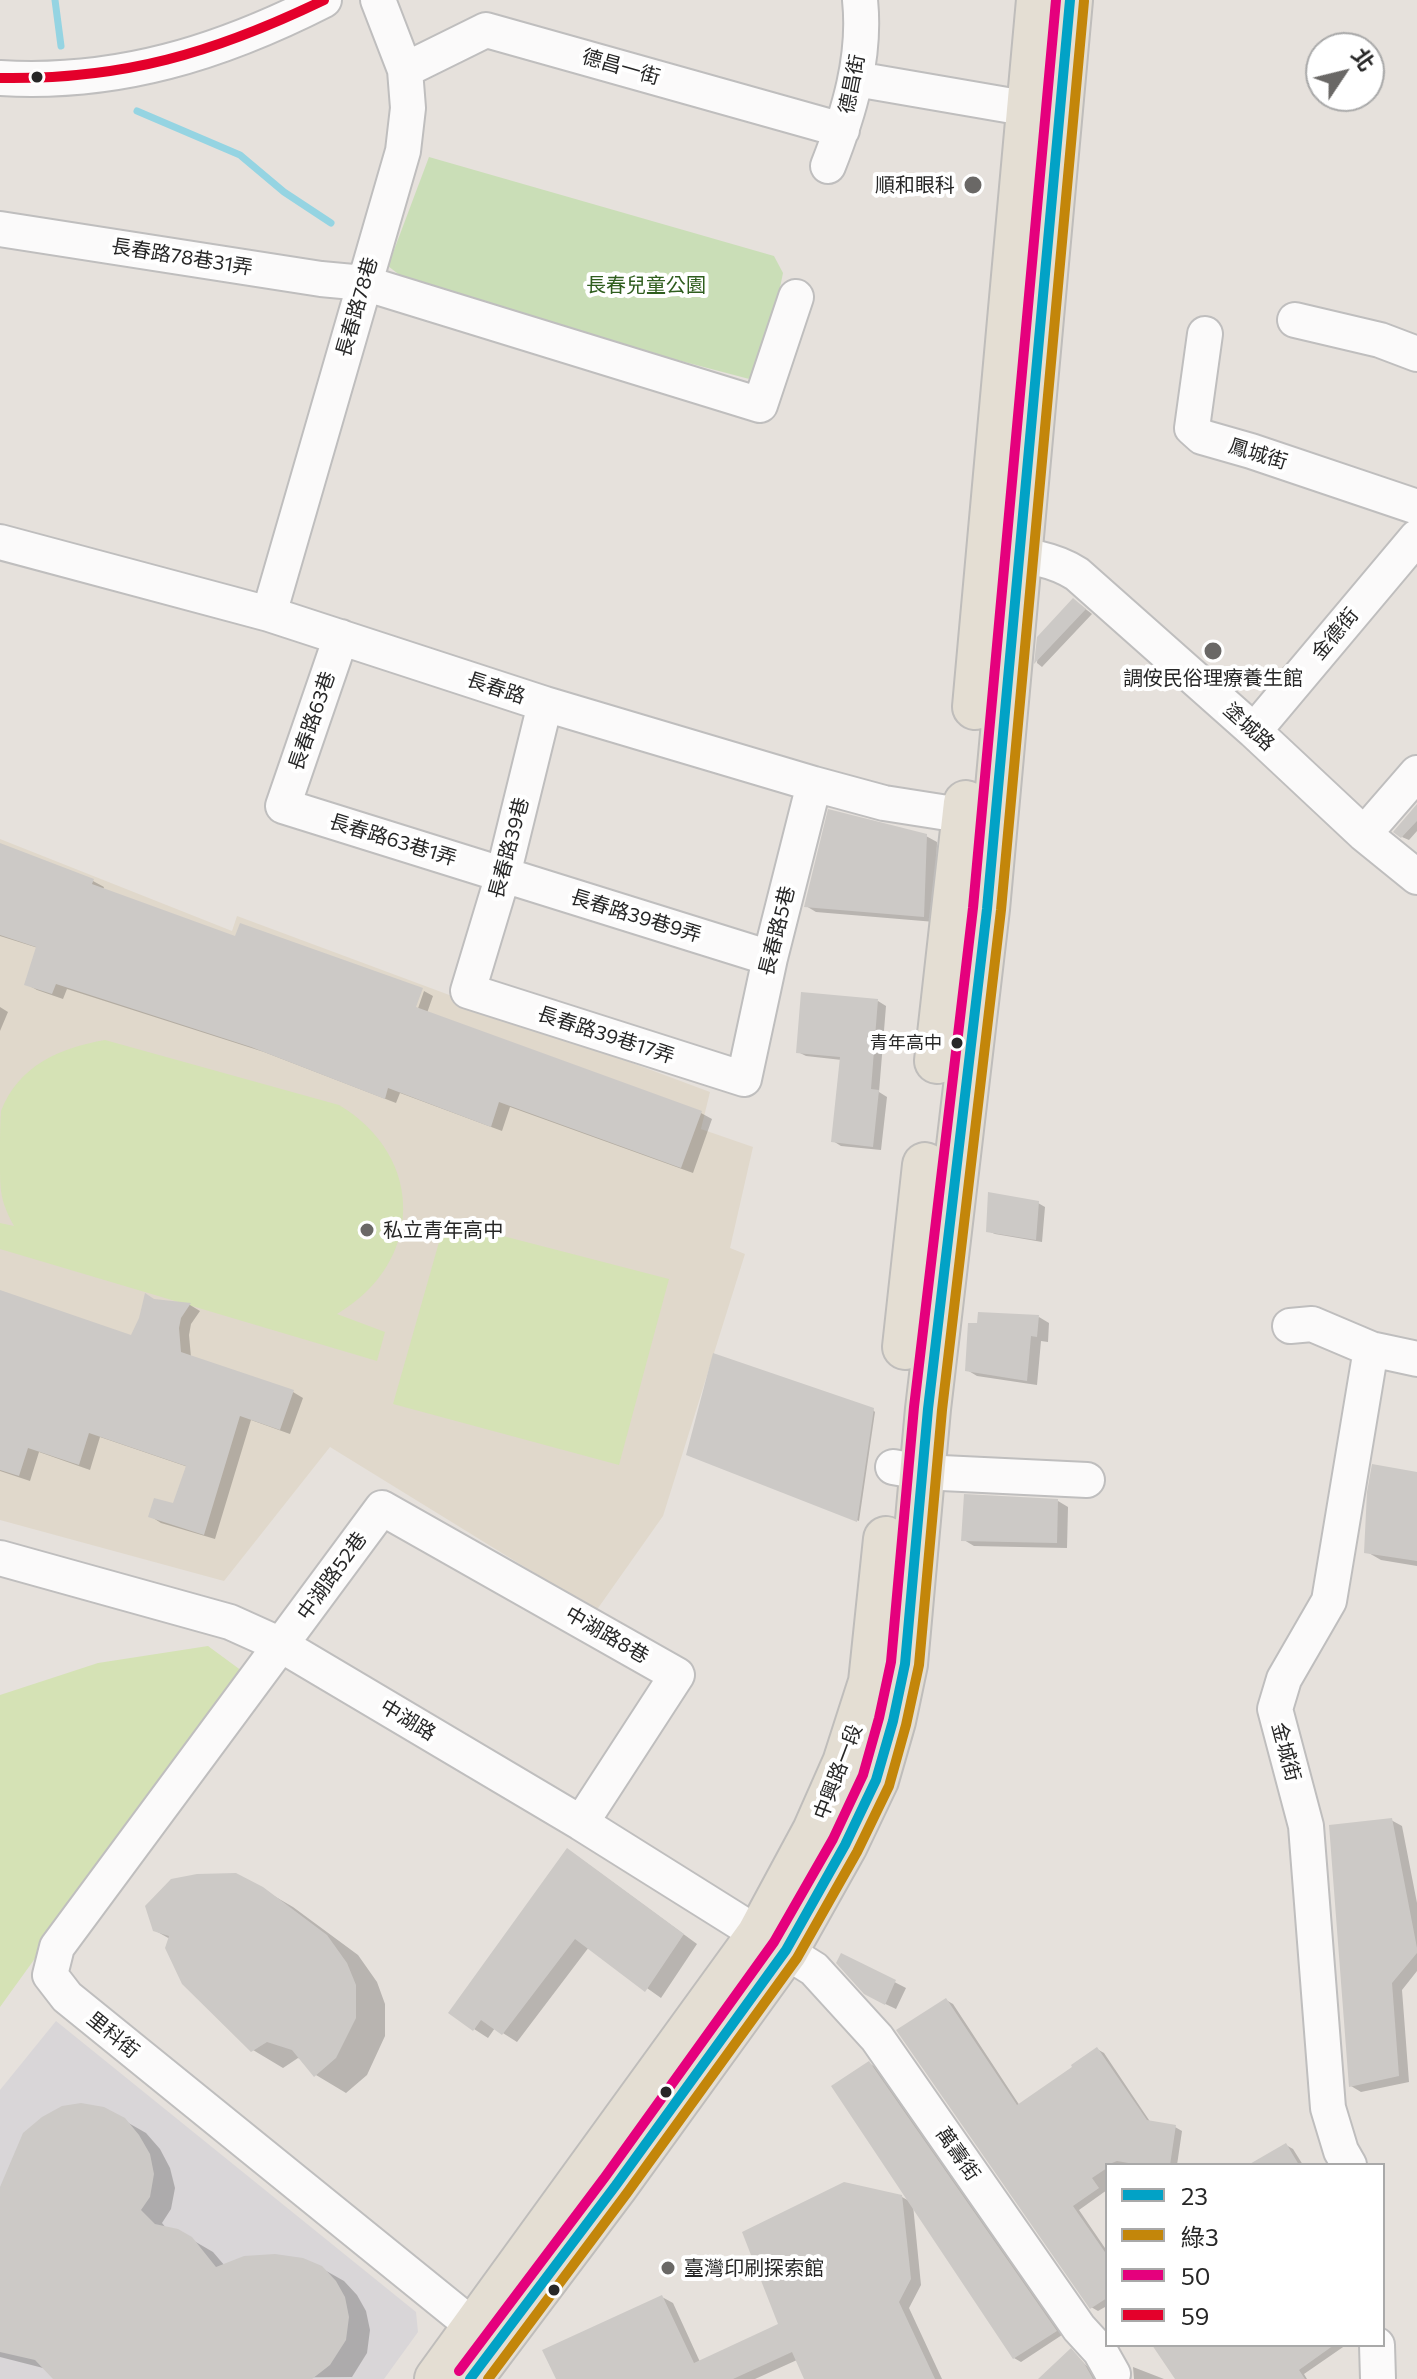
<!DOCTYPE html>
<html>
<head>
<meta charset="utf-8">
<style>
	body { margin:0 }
	#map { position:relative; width:1417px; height:2379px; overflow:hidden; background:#e6e1dc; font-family:Commissioner,"Noto Sans TC",sans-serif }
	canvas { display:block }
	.legend { position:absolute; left:1105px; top:2163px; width:280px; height:184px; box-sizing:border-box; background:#fff; border:2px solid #a9a9a9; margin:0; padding:10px 14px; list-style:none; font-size:24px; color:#272727 }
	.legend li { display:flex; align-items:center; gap:16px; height:40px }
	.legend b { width:40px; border:2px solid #a9a9a9 }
	.north { position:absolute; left:1305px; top:32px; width:80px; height:80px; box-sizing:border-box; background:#fff; border:2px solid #a9a9a9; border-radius:50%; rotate:55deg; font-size:22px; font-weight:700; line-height:32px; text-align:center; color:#272727 }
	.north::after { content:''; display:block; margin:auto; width:28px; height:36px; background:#6a6866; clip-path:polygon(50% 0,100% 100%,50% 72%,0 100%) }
</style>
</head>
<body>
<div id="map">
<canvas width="1417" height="2379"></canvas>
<ul class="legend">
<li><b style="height:10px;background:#02a2c6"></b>23</li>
<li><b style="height:10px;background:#c3860a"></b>綠3</li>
<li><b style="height:10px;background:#e5007d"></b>50</li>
<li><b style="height:10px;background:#e4002b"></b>59</li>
</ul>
<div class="north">北</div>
</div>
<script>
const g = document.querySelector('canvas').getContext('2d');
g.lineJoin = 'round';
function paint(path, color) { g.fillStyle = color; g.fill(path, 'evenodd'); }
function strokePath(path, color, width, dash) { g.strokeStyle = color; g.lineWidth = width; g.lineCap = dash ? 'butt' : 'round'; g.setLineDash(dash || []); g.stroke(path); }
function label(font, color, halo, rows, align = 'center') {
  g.font = font + ' Commissioner,"Noto Sans TC",sans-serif'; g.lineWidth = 8; g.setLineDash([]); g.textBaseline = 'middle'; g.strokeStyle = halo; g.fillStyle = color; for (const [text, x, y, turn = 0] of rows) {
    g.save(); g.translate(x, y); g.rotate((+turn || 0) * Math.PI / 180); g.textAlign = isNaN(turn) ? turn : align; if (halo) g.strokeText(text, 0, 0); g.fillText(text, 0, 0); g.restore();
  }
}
paint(new Path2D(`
	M 56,2021 L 416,2312 L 418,2332 L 384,2379 L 0,2379 L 0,2090 Z`), '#d9d6d8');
paint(new Path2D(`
	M 0,839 L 232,931 L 237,916 L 710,1092 L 701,1129 L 753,1147 L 730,1248 L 745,1254 L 663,1516 L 596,1611 L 330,1447 L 224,1581 L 0,1520 Z`), '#e0d8cb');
paint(new Path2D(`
	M 429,157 L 774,256 L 783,273 L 776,307 L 753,380 L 628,347 L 406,280 L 388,266 Z`), '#cadeb7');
paint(new Path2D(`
	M 105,1040 L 339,1105 C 426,1157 424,1263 337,1314 L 385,1332 L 377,1361 L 0,1249 L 0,1223 L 14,1226 C 0,1200 0,1191 0,1161 C 0,1146 0,1124 1,1111 C 19,1065 60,1048 105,1040 Z
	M 445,1221 L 669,1279 L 619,1465 L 393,1404 Z
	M 208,1646 L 242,1671 L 0,2007 L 0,1695 L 98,1663 Z`), '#d5e2b5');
paint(new Path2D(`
	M 1074,600 L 1092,614 L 1042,667 L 1037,663 L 1039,638 Z
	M 1417,807 L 1417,831 L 1409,840 L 1402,837 Z
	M 926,836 L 937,842 L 935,922 L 816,912 L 806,906 Z
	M 0,845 L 93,881 L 104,887 L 103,890 L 415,1017 L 424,991 L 433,996 L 427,1013 L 701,1113 L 712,1119 L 693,1173 L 510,1107 L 502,1131 L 400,1093 L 396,1103 L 264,1052 L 67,989 L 63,999 L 37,990 L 26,984 L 38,948 L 0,936 Z
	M 878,1001 L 886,1006 L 879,1092 L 887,1097 L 881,1150 L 841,1146 L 833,1141 L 842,1060 L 806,1056 L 798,1052 Z
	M 0,1007 L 8,1012 L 0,1031 Z
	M 1038,1203 L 1045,1207 L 1042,1242 L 995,1234 L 988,1231 Z
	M 0,1293 L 132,1337 L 154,1301 L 190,1305 L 200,1311 L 191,1324 L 189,1335 L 191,1357 L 293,1392 L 303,1398 L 290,1434 L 251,1420 L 215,1539 L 161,1523 L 150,1516 L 175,1506 L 188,1467 L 100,1437 L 90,1470 L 39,1452 L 30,1481 L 0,1471 Z
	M 1039,1317 L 1049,1323 L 1048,1342 L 1041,1341 L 1037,1385 L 977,1376 L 967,1370 Z
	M 873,1410 L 875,1412 L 859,1521 L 691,1456 Z
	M 1417,1474 L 1417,1566 L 1381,1560 L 1367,1552 Z
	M 1058,1501 L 1068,1507 L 1067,1548 L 974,1546 L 964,1540 Z
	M 1391,1820 L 1402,1826 L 1417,1903 L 1417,1971 L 1402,1990 L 1409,2082 L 1361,2092 L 1351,2086 Z
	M 581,1859 L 697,1944 L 661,1998 L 589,1947 L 517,2042 L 495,2028 L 488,2038 L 474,2029 Z
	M 262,1889 L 293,1907 L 358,1955 L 377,1982 L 385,2004 L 385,2036 L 367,2075 L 346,2093 L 316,2075 L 302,2060 L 298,2058 L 283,2068 L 253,2050 L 170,1939 L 154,1930 Z
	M 842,1955 L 906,1988 L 896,2009 L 877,2000 Z
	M 946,2000 L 953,2004 L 1020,2106 L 1097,2049 L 1104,2053 L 1151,2123 L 1175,2127 L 1182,2131 L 1177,2165 L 1107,2165 L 1107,2190 L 1079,2210 L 1107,2251 L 1107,2310 L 1105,2307 L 1098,2311 L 1091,2307 Z
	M 869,2063 L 875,2067 L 1062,2335 L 1021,2362 L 1014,2358 L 913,2205 L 921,2285 L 909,2308 L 942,2379 L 806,2379 L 797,2360 L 755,2379 L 558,2379 L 662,2297 L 673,2303 L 700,2362 L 781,2325 L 902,2197 L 911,2202 Z
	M 104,2109 L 146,2133 L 160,2149 L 170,2168 L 175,2188 L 171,2209 L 162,2223 L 167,2229 L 177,2231 L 213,2252 L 225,2266 L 321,2268 L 344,2281 L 357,2295 L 366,2311 L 370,2330 L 367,2353 L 352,2377 L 58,2379 L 47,2369 L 0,2357 L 0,2193 Z
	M 1286,2145 L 1293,2149 L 1303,2165 L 1252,2165 Z
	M 1155,2345 L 1346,2345 L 1304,2374 L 1307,2379 L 1177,2379 Z
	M 1071,2351 L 1090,2369 L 1096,2379 L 1041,2379 Z
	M 1133,2367 L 1164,2379 L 1134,2379 Z`), '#0003');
strokePath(new Path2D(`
	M 55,0 L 61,46
	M 137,111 L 240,155 L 284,192 L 331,223`), '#95d4e2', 7);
paint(new Path2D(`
	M 1073,598 L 1086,609 L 1034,664 L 1037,637 Z
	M 1417,804 L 1417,821 L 1401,838 L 1393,832 Z
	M 828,809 L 927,834 L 924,917 L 804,907 Z
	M 0,843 L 94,879 L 92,884 L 235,936 L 240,923 L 423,988 L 416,1007 L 702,1111 L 681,1168 L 499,1102 L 491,1127 L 388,1088 L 385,1099 L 251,1047 L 56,984 L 52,994 L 24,985 L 36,947 L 0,935 Z
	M 801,992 L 878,999 L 871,1089 L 879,1090 L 873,1147 L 831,1142 L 840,1057 L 796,1053 Z
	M 988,1192 L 1039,1201 L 1036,1240 L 986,1232 Z
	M 0,1290 L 131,1335 L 139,1318 L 145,1293 L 154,1299 L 191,1303 L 181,1318 L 179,1328 L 181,1352 L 294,1390 L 280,1430 L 240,1416 L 204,1535 L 148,1517 L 154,1498 L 173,1503 L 186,1466 L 89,1433 L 79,1465 L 28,1448 L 19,1476 L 0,1470 Z
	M 978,1312 L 1039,1315 L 1037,1337 L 1031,1336 L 1027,1381 L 965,1371 L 968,1323 L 977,1323 Z
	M 713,1353 L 874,1408 L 857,1522 L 686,1455 Z
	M 1372,1464 L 1417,1472 L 1417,1561 L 1364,1553 L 1367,1492 Z
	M 964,1494 L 1058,1499 L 1057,1543 L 961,1541 Z
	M 1392,1818 L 1417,1948 L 1417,1953 L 1392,1983 L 1399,2076 L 1349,2087 L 1329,1825 Z
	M 567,1848 L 684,1934 L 645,1992 L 575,1939 L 502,2035 L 481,2020 L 473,2031 L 448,2013 Z
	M 236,1873 L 263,1887 L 327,1935 L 347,1963 L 356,1985 L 356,2018 L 336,2058 L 314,2077 L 292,2050 L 267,2042 L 251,2052 L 182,1984 L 165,1948 L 169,1936 L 153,1931 L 145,1906 L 171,1879 L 197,1874 Z
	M 841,1953 L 896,1980 L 885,2005 L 864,1994 L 836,1963 Z
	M 946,1998 L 1017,2105 L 1072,2067 L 1071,2065 L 1097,2047 L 1147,2120 L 1176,2125 L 1170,2165 L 1140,2165 L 1117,2161 L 1107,2165 L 1107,2168 L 1092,2178 L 1099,2188 L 1073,2206 L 1107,2255 L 1107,2298 L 1090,2309 L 896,2030 Z
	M 869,2061 L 1057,2331 L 1013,2359 L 831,2086 Z
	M 81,2103 L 104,2107 L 125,2118 L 139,2135 L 150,2154 L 154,2174 L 150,2197 L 141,2210 L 155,2224 L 178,2229 L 192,2237 L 216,2267 L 244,2256 L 275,2254 L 303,2258 L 322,2266 L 336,2281 L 345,2297 L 349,2317 L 346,2340 L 330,2365 L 312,2379 L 53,2379 L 35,2360 L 0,2352 L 0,2187 L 23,2133 L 42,2117 L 62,2106 Z
	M 1286,2143 L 1299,2165 L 1248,2165 Z
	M 844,2182 L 902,2195 L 911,2279 L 899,2302 L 935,2379 L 804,2379 L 792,2352 L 733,2379 L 556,2379 L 542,2350 L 662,2295 L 694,2363 L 778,2324 L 742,2232 Z
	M 1152,2345 L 1334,2345 L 1299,2370 L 1305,2379 L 1175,2379 Z
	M 1071,2348 L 1084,2363 L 1093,2379 L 1038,2379 Z`), '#ccc9c6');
const minor = new Path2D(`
	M 405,70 L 486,30 L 842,130
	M 0,78 C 117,85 220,53 324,0
	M 856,79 L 1030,109
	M 828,166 C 849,113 866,57 860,0
	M 0,229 L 321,279 L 364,283 L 760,405 L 796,297
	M 1295,320 L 1380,340 L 1417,354
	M 1205,334 L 1192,428 L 1202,437 L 1251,451 L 1417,507
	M 0,542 L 269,614 L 545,704 L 814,784 L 884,803 L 986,819
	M 997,553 C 1025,555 1054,559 1077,574 L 1254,731 L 1364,834 L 1417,877
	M 269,614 L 403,151 L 408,108 L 405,70 L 378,0
	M 341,637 L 283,806 L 770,958
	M 545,704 L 503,875 L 468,991 L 744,1079 L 770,958 L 814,784
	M 1254,731 L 1417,537
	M 1364,834 L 1417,773
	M 1290,1326 L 1312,1324 L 1371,1349 L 1417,1359
	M 893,1467 L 921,1472 L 1087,1480
	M 0,1558 L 230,1622 L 281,1645 L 581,1823 L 814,1969 L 877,2038 L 1079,2328 L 1100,2351 L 1113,2374
	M 1349,2165 L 1341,2151 L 1328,2108 L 1306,1826 L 1275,1709 L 1284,1679 L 1329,1601 L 1371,1349
	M 494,2343 L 67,1997 L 50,1975 L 57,1947 L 382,1508 L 677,1675 L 581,1823
	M 1377,2345 L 1378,2379`);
const major = new Path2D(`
	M 975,707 L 1039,0
	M 937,1061 L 966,803
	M 905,1347 L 925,1165
	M 437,2379 L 759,1935 L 815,1831 L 845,1763 L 871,1682 L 886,1539
	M 470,2379 L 616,2185 L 786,1950 L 845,1845 L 876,1780 L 893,1721 L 905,1664 L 928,1409 L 987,909 L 1070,0`);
strokePath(minor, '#bfbebe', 38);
strokePath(major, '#bfbdbb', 48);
strokePath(minor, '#fbfafa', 34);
strokePath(major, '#e4ded3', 44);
strokePath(new Path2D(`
	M 470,2379 L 616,2185 L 786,1950 L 845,1845 L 876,1780 L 893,1721 L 905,1664 L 928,1409 L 987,909 L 1070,0`), '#02a2c6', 10);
strokePath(new Path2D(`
	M 488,2379 L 627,2193 L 797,1958 L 857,1852 L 889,1786 L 906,1725 L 919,1665 L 942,1410 L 1001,910 L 1084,1`), '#c3860a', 10);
strokePath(new Path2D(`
	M 459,2371 L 605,2177 L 774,1942 L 833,1839 L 863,1775 L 879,1718 L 891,1662 L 914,1407 L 973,908 L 1056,0`), '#e5007d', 10);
strokePath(new Path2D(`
	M 0,78 C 123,80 214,53 324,0`), '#e4002b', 10);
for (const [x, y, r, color] of [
	[37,77,7,"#272727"],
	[973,185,10,"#6a6866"],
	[1213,651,10,"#6a6866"],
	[957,1043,7,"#272727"],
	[367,1230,8,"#6a6866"],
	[666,2092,7,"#272727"],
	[668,2268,8,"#6a6866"],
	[554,2290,7,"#272727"]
]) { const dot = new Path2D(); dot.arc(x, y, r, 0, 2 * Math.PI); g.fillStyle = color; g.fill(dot); strokePath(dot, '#fff', 3); }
label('18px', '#272727', '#fff', [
	["青年高中",942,1043]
], 'right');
label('20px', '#272727', '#fff', [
	["德昌一街",621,67,16],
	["德昌街",852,84,-79],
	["長春路78巷31弄",182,257,9],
	["長春路78巷",357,307,-74],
	["鳳城街",1258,454,17],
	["金德街",1335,634,-50],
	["長春路",496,688,18],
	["長春路63巷",312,721,-71],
	["塗城路",1249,727,42],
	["長春路63巷1弄",393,840,17],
	["長春路39巷",509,848,-75],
	["長春路39巷9弄",636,916,17],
	["長春路5巷",777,931,-76],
	["長春路39巷17弄",606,1035,18],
	["中湖路52巷",332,1576,-54],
	["中湖路8巷",607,1635,30],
	["中湖路",408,1720,31],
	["金城街",1286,1752,75],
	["中興路一段",838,1772,-69],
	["里科街",113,2035,39],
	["萬壽街",958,2154,55]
]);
label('20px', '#272727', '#fff', [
	["順和眼科",955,185,"right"],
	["調侒民俗理療養生館",1213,678,"center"],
	["私立青年高中",383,1230],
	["臺灣印刷探索館",684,2268]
], 'left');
label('20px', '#2f5d1e', '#fff', [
	["長春兒童公園",646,285]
]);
</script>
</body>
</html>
